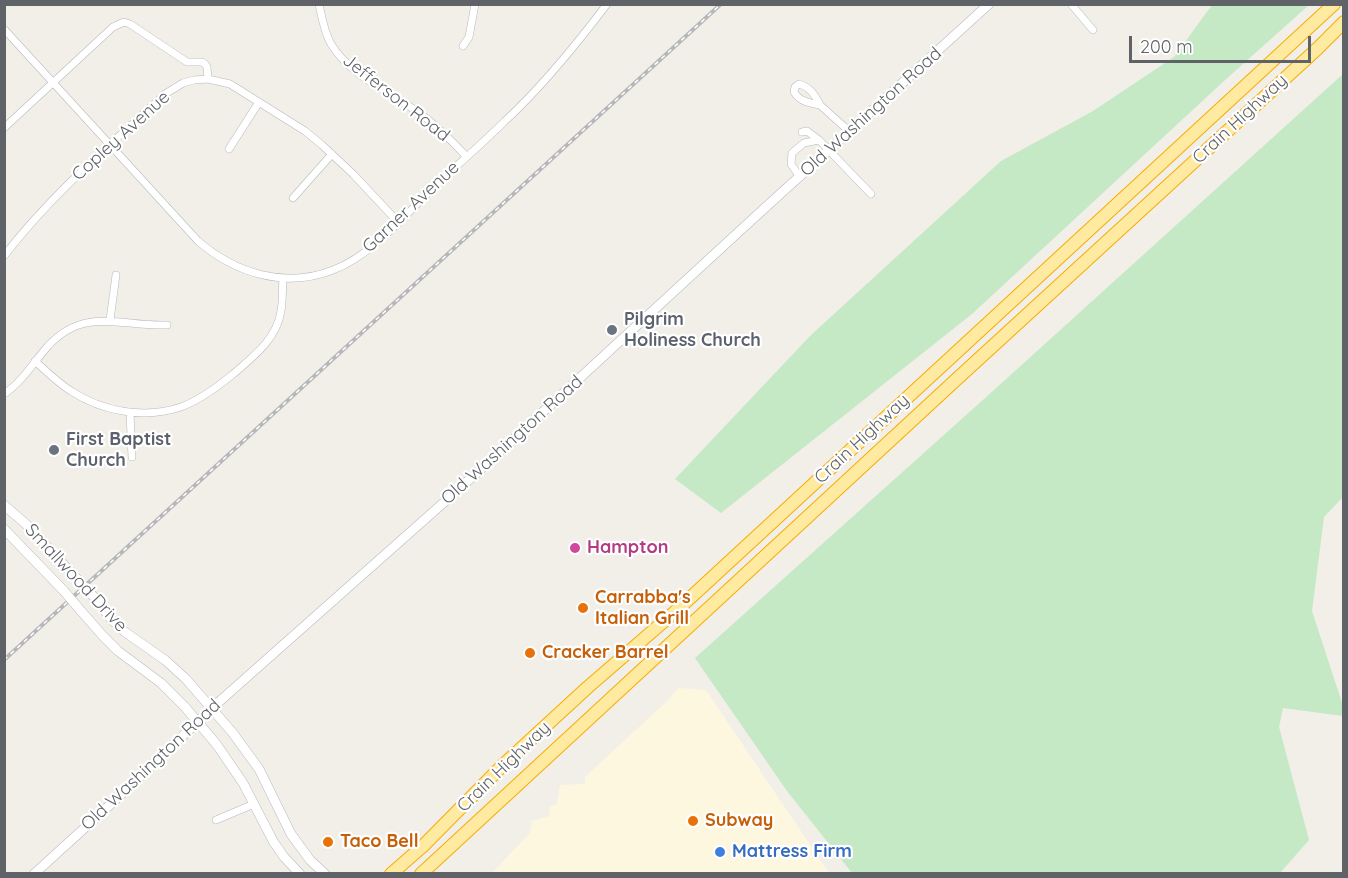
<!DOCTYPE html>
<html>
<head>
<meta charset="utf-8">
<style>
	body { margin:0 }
	#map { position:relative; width:1348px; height:878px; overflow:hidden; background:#f1efe8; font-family:Quicksand,sans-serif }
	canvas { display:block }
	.frame { position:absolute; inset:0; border:6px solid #5f6368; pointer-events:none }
	.scale { position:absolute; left:1129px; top:36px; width:182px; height:27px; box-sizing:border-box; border:3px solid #5f6368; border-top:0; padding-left:8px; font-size:18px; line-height:21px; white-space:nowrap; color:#5f6368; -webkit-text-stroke:4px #fff; paint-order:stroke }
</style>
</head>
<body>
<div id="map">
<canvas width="1348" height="878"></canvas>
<div class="frame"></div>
<div class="scale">200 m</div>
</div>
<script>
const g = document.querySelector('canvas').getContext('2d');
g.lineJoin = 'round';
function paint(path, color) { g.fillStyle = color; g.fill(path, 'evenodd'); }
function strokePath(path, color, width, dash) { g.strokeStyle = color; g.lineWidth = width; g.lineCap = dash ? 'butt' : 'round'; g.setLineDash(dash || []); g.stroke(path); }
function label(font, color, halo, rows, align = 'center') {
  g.font = font + ' Quicksand,sans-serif'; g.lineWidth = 4.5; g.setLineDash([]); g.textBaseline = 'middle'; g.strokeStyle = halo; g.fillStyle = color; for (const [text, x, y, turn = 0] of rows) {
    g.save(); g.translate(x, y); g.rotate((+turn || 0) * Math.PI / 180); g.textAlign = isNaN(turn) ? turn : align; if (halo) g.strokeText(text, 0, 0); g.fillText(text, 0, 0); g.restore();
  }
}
paint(new Path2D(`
	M 679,688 L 706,690 L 829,873 L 492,873 L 530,833 L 532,821 L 550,816 L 549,807 L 557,804 L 560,785 L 585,784 L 585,777 L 665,703 Z`), '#fef7e0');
paint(new Path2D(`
	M 1212,5 L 1309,5 L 1224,81 L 972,314 L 721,513 L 675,479 L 810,336 L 1001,161 L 1093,111 L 1174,57 Z
	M 1343,74 L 1343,497 L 1324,517 L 1312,611 L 1343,706 L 1343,716 L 1283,708 L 1279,727 L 1309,840 L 1280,873 L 852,873 L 787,791 L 695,658 L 994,390 Z`), '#c5e8c5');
const minor = new Path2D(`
	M 319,4 C 322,18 324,32 331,44 C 351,77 392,93 422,115 C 438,127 452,141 466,156
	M 1071,4 L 1093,30
	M 4,29 L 198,241 C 235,273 285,289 333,270 C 371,256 406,214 435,186 C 458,164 482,144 505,121 C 543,86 576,45 607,4
	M 463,46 L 469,37 L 475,4
	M 799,84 C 810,87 815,95 820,105 C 810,103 800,102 794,92 L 795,87 Z
	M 820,105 L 850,132
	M 4,128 L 113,27 L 124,22 L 130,24 L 187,62 L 202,62 L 205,64 L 207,67 L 208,79
	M 802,132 L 807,131 L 819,140
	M 229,149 L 259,102
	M 800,177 L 791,164 L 792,153 L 804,143 L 819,140 L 871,194
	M 293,198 L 332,154
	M 4,256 C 51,195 109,146 165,94 L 183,83 L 194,80 L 208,79 L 230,84 L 305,131 L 322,145 L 353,174 L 398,222
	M 110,320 L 116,275
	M 35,361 C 47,372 58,383 71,391 C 103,412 145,419 181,407 C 200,400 216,388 232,375 C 253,357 277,339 281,311 C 283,300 282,289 283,278
	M 4,394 C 22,382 34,362 48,346 C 85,306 121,327 167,325
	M 130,413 L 132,457
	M 216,820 L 254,804`);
const secondary = new Path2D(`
	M 4,505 L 27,525 L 77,579
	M 4,529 L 64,591
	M 95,598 L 111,619 L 125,632 L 165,660 L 186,679 L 232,732 L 259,769 L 291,834 L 310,860 L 325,874
	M 81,611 L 103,636 L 118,651 L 161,683 L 185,707 L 217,745 L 243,783 L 273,841 L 284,857 L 300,874
	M 34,874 L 112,803 L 212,708 L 459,489 L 756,216 L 989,4`);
const trunk = new Path2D(`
	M 391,874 L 423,846 L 502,766 L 588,687 L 677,610 L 1334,4
	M 421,874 L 959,377 L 1317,49 L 1344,22`);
strokePath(minor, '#b5b8bc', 8);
strokePath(secondary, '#b6babf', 10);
strokePath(trunk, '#f9ab00', 14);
strokePath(minor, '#fff', 7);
strokePath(secondary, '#fff', 9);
strokePath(trunk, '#feeaa1', 12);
const rail = new Path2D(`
	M 4,660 L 721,4`);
strokePath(rail, '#b6b7b8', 4);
strokePath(rail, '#fff', 1.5, [4.5]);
const secondaryBridge = new Path2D(`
	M 77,579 L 95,598
	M 64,591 L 81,611`);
strokePath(secondaryBridge, '#b6babf', 10, []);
strokePath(secondaryBridge, '#fff', 9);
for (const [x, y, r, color] of [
	[612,330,6,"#6b7280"],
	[54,450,6,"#6b7280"],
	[575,548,6,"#d1479c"],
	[583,608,6,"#e8710a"],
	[530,653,6,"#e8710a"],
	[693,821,6,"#e8710a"],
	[328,842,6,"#e8710a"],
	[720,852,6,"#3f7fe0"]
]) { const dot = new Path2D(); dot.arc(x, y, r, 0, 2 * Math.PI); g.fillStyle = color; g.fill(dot); strokePath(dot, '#fff', 2); }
label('18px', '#5f6368', '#fff', [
	["Jefferson Road",396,98,38],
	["Old Washington Road",871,112,-42],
	["Crain Highway",1240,119,-43],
	["Copley Avenue",121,136,-42],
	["Garner Avenue",411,207,-43],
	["Crain Highway",862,439,-43],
	["Old Washington Road",512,440,-42],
	["Smallwood Drive",76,578,47],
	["Old Washington Road",151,765,-43],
	["Crain Highway",504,767,-44]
]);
label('bold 18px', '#5b616d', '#fff', [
	["Pilgrim",624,320],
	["Holiness Church",624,341],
	["First Baptist",66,440],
	["Church",66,461]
], 'left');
label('bold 18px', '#b23c85', '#fff', [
	["Hampton",587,548]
], 'left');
label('bold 18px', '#c56008', '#fff', [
	["Carrabba's",595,598],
	["Italian Grill",595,619],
	["Cracker Barrel",542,653],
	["Subway",705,821],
	["Taco Bell",340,842]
], 'left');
label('bold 18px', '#366cbe', '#fff', [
	["Mattress Firm",732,852]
], 'left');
</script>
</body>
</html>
